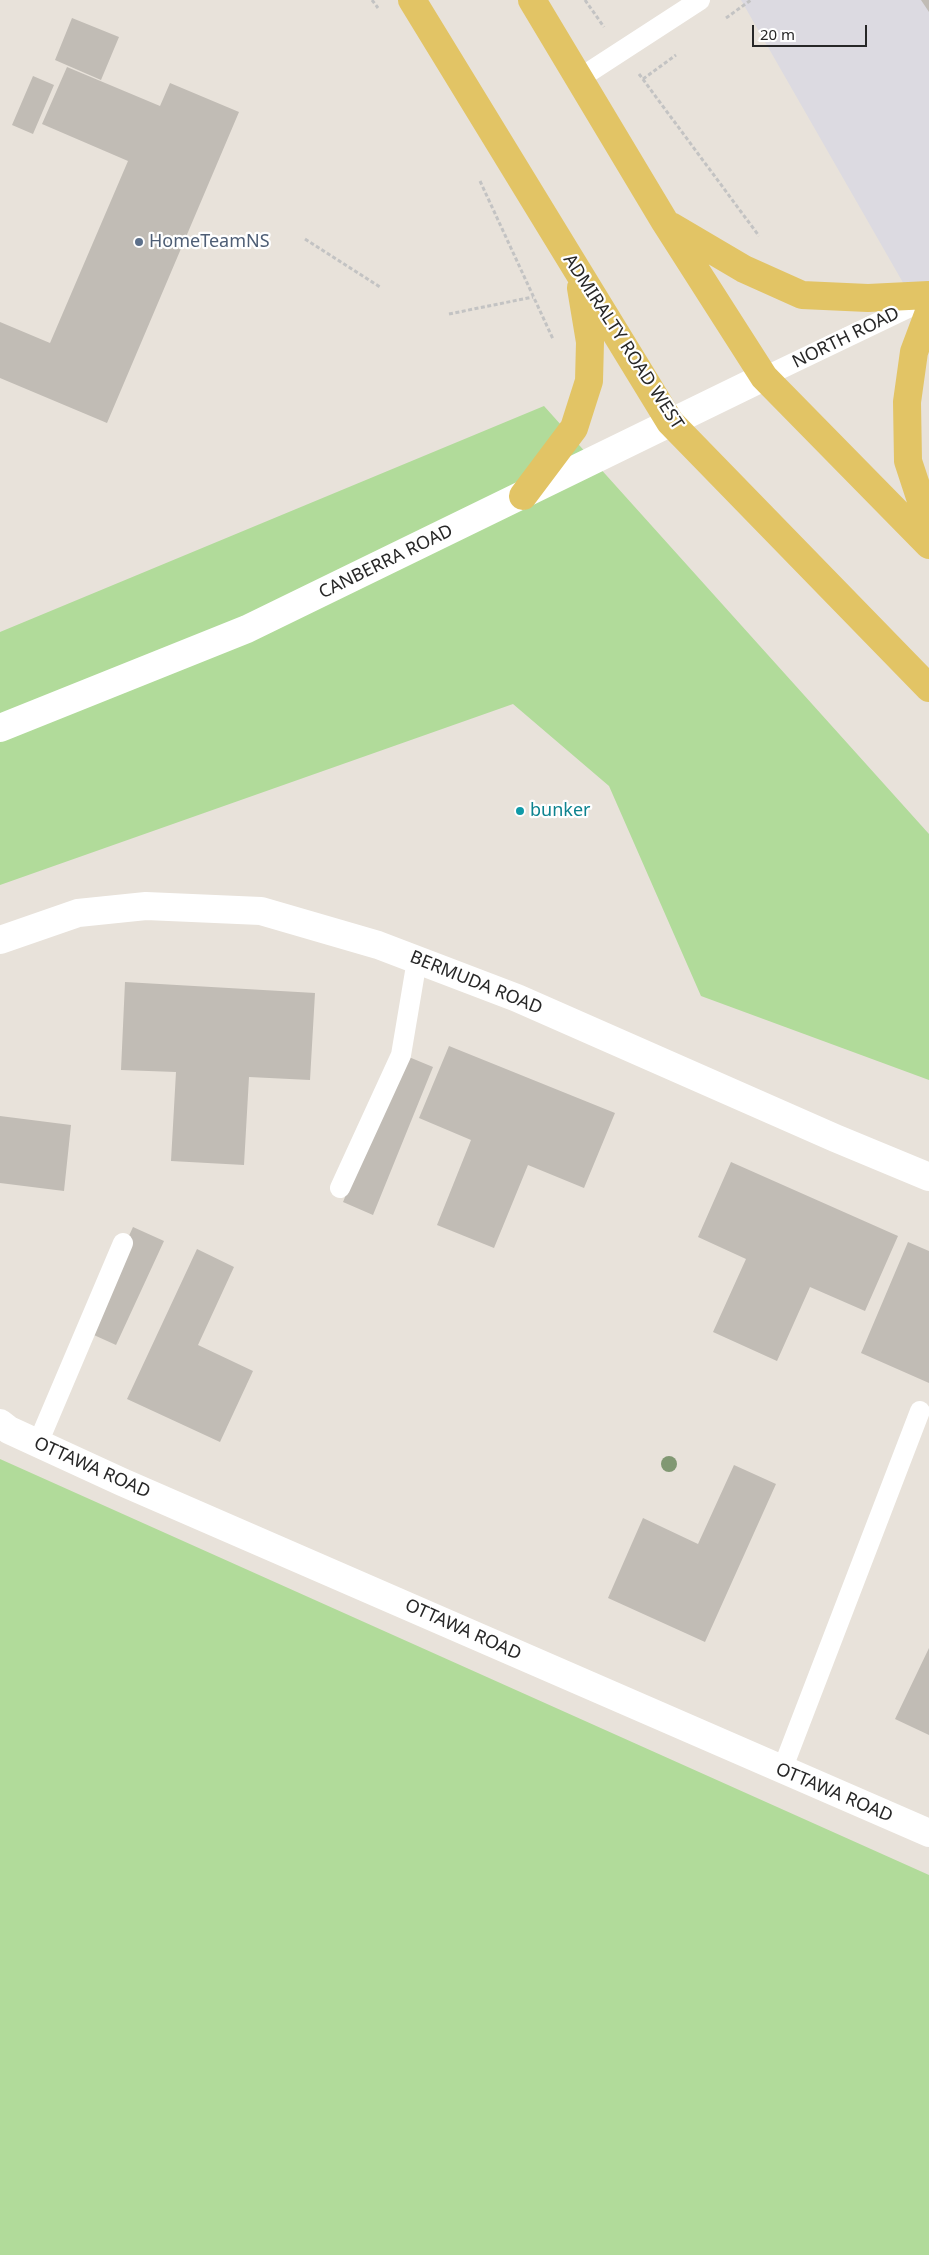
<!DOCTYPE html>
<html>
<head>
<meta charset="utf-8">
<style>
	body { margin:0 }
	#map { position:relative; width:929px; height:2255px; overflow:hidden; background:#e8e2da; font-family:"Noto Sans",sans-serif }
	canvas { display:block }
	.scale { position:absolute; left:752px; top:25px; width:115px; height:22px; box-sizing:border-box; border:2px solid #272727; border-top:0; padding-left:6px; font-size:15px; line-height:18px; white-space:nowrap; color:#272727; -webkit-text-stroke:4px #fff; paint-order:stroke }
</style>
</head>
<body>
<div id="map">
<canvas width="929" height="2255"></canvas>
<div class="scale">20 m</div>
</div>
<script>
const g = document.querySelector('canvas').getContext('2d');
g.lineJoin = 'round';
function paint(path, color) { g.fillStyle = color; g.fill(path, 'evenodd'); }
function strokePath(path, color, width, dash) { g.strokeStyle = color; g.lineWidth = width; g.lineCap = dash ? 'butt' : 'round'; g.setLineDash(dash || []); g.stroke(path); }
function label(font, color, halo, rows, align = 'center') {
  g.font = font + ' "Noto Sans",sans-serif'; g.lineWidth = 4.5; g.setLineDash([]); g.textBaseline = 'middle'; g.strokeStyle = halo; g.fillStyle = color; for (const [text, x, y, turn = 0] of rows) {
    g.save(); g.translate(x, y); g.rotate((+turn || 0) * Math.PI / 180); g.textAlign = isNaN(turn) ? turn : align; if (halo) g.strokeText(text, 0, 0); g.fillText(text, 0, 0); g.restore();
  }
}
paint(new Path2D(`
	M 741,0 L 929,0 L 929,328 Z`), '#dcdae1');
paint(new Path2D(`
	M 544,406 L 929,834 L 929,1080 L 701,996 L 609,786 L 513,704 L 0,885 L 0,632 Z
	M 0,1459 L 929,1875 L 929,2255 L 0,2255 Z`), '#b1db9a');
paint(new Path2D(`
	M 921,0 L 929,0 L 929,12 Z
	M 72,18 L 119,37 L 101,80 L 55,60 Z
	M 67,67 L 160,106 L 170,83 L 239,112 L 107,423 L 0,378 L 0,322 L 50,343 L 128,161 L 42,124 Z
	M 33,76 L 54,85 L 33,134 L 12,125 Z
	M 125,982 L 315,993 L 310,1080 L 249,1077 L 244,1165 L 171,1161 L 176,1072 L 121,1070 Z
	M 449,1046 L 615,1113 L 584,1188 L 528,1165 L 494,1248 L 437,1225 L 471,1140 L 419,1118 Z
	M 404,1055 L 433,1067 L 373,1215 L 343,1202 Z
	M 0,1116 L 71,1125 L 64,1191 L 0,1183 Z
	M 731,1162 L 898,1236 L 865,1311 L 810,1287 L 777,1361 L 713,1332 L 746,1259 L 698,1237 Z
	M 133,1227 L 164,1241 L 116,1345 L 85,1331 Z
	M 908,1242 L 929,1251 L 929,1383 L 861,1353 Z
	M 197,1249 L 234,1267 L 198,1345 L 253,1371 L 220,1442 L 127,1399 Z
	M 734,1465 L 776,1484 L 705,1642 L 608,1598 L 643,1518 L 698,1544 Z
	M 929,1648 L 929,1735 L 895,1719 Z`), '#c1bcb5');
strokePath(new Path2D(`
	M 372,0 L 378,8
	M 585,0 L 604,27
	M 726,18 L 751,0
	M 639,74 L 759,236
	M 643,79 L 676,55
	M 480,181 L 553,339
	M 305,239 L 380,287
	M 449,314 L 533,297`), '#c3c3c3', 3, [4, 2.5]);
strokePath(new Path2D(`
	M 580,78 L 700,0
	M 764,377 L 929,298
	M 340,1188 L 401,1055 L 417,960
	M 38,1443 L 123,1243
	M 782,1770 L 920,1411`), '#fff', 20);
strokePath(new Path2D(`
	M 0,940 L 78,913 L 146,906 L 261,911 L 378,945 L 517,998 L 835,1138 L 929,1177
	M 0,1423 L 9,1430 L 122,1482 L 929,1833`), '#fff', 28);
strokePath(new Path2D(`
	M 0,728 L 247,629 L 764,377`), '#fff', 28);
strokePath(new Path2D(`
	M 412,0 L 670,422 L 929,688
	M 532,0 L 665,222 L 764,377 L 929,545
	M 671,226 L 744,269 L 802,295 L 868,298 L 929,295
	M 929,312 L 914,352 L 907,402 L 908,461 L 929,525
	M 523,496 L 574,428 L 589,381 L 590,342 L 581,288`), '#e2c465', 28);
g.fillStyle = '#819873';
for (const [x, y] of [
	[669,1464]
]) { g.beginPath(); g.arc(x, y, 8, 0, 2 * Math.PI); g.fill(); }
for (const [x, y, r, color] of [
	[139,242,5,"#5c6f8a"],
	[520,811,5,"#0f9aa8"]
]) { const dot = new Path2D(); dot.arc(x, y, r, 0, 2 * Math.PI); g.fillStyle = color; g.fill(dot); strokePath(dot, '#fff', 2); }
label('18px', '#4e5e75', '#fff', [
	["HomeTeamNS",149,242]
], 'left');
label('18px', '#272727', '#fff', [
	["NORTH ROAD",846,338,-26],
	["ADMIRALTY ROAD WEST",623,342,57],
	["CANBERRA ROAD",386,562,-26],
	["BERMUDA ROAD",476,983,22],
	["OTTAWA ROAD",92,1468,24],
	["OTTAWA ROAD",463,1630,24],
	["OTTAWA ROAD",834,1793,23]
]);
label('18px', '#0d838f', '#fff', [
	["bunker",530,811]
], 'left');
</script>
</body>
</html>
